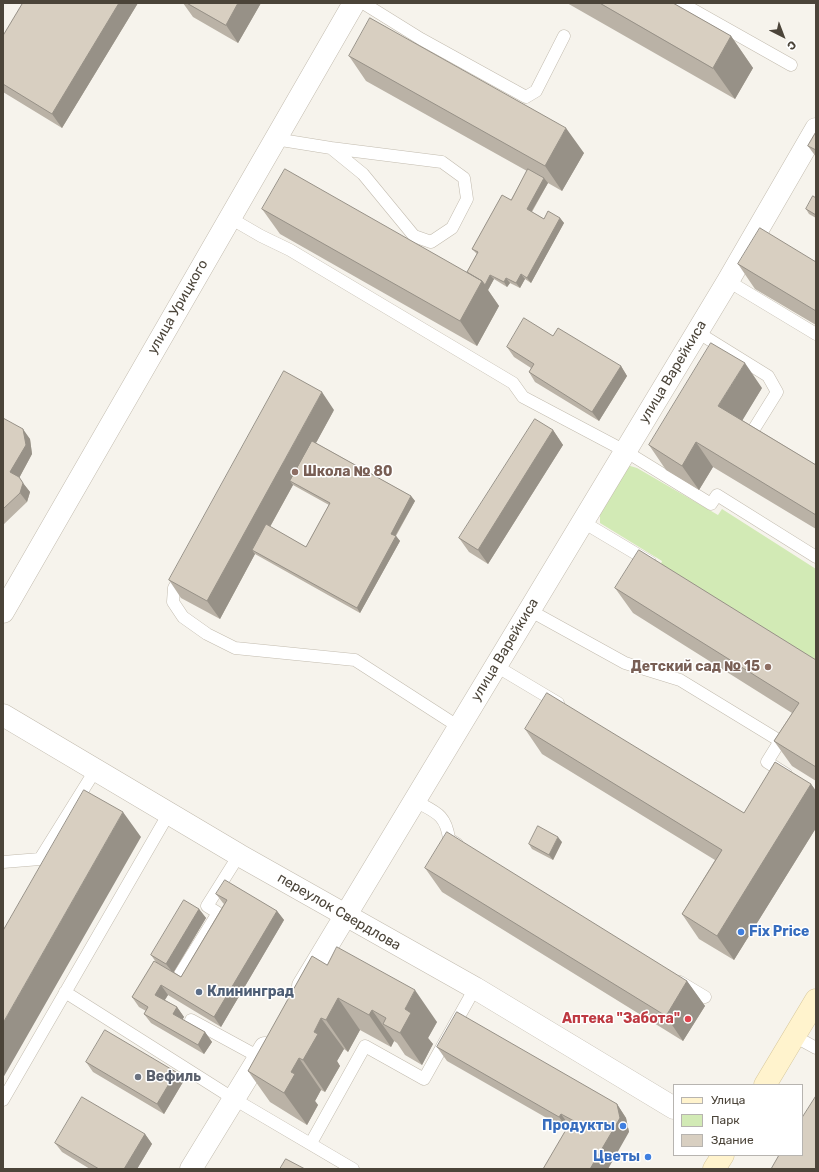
<!DOCTYPE html>
<html>
<head>
<meta charset="utf-8">
<style>
	body { margin:0 }
	#map { position:relative; width:819px; height:1172px; overflow:hidden; background:#f6f3ec; font-family:Rubik,sans-serif }
	canvas { display:block }
	.frame { position:absolute; inset:0; border:4px solid #4b4439; pointer-events:none }
	.legend { position:absolute; left:673px; top:1084px; width:130px; height:72px; box-sizing:border-box; background:#fff; border:1px solid #b7b4b0; margin:0; padding:5px 7px; list-style:none; font-size:12px; color:#4b4439 }
	.legend li { display:flex; align-items:center; gap:8px; height:20px }
	.legend b { width:20px; border:1px solid #b7b4b0 }
	.north { position:absolute; left:763px; top:16px; width:40px; height:40px; -webkit-text-stroke:3px #fff; paint-order:stroke; rotate:138deg; font-size:11px; font-weight:700; line-height:16px; text-align:center; color:#4b4439 }
	.north::after { content:''; display:block; margin:auto; width:14px; height:18px; background:#4b4439; clip-path:polygon(50% 0,100% 100%,50% 72%,0 100%) }
</style>
</head>
<body>
<div id="map">
<canvas width="819" height="1172"></canvas>
<div class="frame"></div>
<ul class="legend">
<li><b style="height:5px;background:#fff3cd"></b>Улица</li>
<li><b style="height:11px;background:#d2eab5"></b>Парк</li>
<li><b style="height:11px;background:#d8cfc1"></b>Здание</li>
</ul>
<div class="north">С</div>
</div>
<script>
const g = document.querySelector('canvas').getContext('2d');
g.lineJoin = 'round';
function paint(path, color) { g.fillStyle = color; g.fill(path, 'evenodd'); }
function strokePath(path, color, width, dash) { g.strokeStyle = color; g.lineWidth = width; g.lineCap = dash ? 'butt' : 'round'; g.setLineDash(dash || []); g.stroke(path); }
function label(font, color, halo, rows, align = 'center') {
  g.font = font + ' Rubik,sans-serif'; g.lineWidth = 3; g.setLineDash([]); g.textBaseline = 'middle'; g.strokeStyle = halo; g.fillStyle = color; for (const [text, x, y, turn = 0] of rows) {
    g.save(); g.translate(x, y); g.rotate((+turn || 0) * Math.PI / 180); g.textAlign = isNaN(turn) ? turn : align; if (halo) g.strokeText(text, 0, 0); g.fillText(text, 0, 0); g.restore();
  }
}
paint(new Path2D(`
	M 627,465 L 637,468 L 718,515 L 722,509 L 816,569 L 816,674 L 657,575 L 662,561 L 600,523 L 600,510 Z`), '#d2eab5');
const service = new Path2D(`
	M 363,3 L 421,39 L 526,97 L 536,91 L 564,36
	M 681,3 L 791,65
	M 275,139 L 331,148 L 363,174 L 414,236 L 431,242 L 452,228 L 467,199 L 464,178 L 442,162 L 331,148
	M 230,218 L 261,236 L 290,250 L 513,383 L 523,397 L 625,451 L 711,504 L 717,495 L 816,557
	M 728,281 L 816,334
	M 697,332 L 768,376 L 777,392 L 754,429
	M 583,522 L 650,562
	M 182,574 L 174,588 L 173,602 L 183,617 L 207,634 L 235,648 L 355,660 L 459,727
	M 529,610 L 625,663 L 680,680 L 780,741 L 767,762 L 786,774
	M 496,666 L 558,703
	M 415,801 C 435,812 446,814 449,839 L 457,844
	M 3,862 L 40,859 L 96,769
	M 180,974 L 218,913 L 207,906 L 239,855
	M 680,982 L 705,997
	M 65,992 L 234,1099 L 353,1169
	M 191,1020 L 259,1057
	M 794,1036 L 816,1048
	M 3,1100 L 169,813
	M 311,1143 L 365,1046 L 424,1079 L 475,988`);
const minor = new Path2D(`
	M 3,715 L 239,855 L 475,988 L 674,1108
	M 303,986 L 728,281 L 816,129
	M 191,1169 L 265,1048`);
const tertiary = new Path2D(`
	M 3,612 L 354,3`);
const secondary = new Path2D(`
	M 765,1085 L 816,1000
	M 714,1169 L 723,1155`);
strokePath(service, '#c2bbae', 13);
strokePath(minor, '#c2bbae', 23);
strokePath(tertiary, '#c2bbae', 23);
strokePath(secondary, '#d6c79b', 23);
strokePath(service, '#fff', 12);
strokePath(minor, '#fff', 22);
strokePath(tertiary, '#fff', 22);
strokePath(secondary, '#fff3cd', 22);
paint(new Path2D(`
	M 23,3 L 138,3 L 62,128 L 3,92 L 3,36 Z
	M 183,3 L 261,3 L 238,43 L 193,17 Z
	M 567,3 L 673,3 L 731,36 L 753,68 L 735,99 Z
	M 349,56 L 584,153 L 562,191 L 548,183 L 532,212 L 544,219 L 560,218 L 564,223 L 531,283 L 525,279 L 520,288 L 510,283 L 507,287 L 494,279 L 488,290 L 499,306 L 477,346 L 280,234 L 262,209 L 467,272 L 477,254 L 472,249 L 511,200 L 527,171 L 366,81 Z
	M 816,132 L 816,157 L 808,146 Z
	M 816,198 L 816,218 L 809,214 L 806,209 Z
	M 816,262 L 816,325 L 755,289 L 738,264 Z
	M 553,336 L 621,366 L 627,376 L 599,421 L 535,382 L 529,372 L 531,368 L 514,357 L 507,347 Z
	M 762,388 L 742,420 L 816,465 L 816,529 L 713,467 L 699,490 L 666,470 L 649,445 Z
	M 334,410 L 316,443 L 411,496 L 415,501 L 396,536 L 400,541 L 360,613 L 255,554 L 220,619 L 181,598 L 169,580 ZM 293,485 L 329,505 L 306,547 L 270,527 Z
	M 3,418 L 30,439 L 32,454 L 19,478 L 30,492 L 27,502 L 3,525 Z
	M 553,430 L 563,445 L 488,564 L 469,552 L 459,538 Z
	M 615,588 L 816,660 L 816,781 L 792,766 L 774,741 L 792,713 L 633,613 Z
	M 525,729 L 744,813 L 811,784 L 816,791 L 816,828 L 734,960 L 699,939 L 682,914 L 715,860 L 542,754 Z
	M 562,842 L 553,860 L 532,849 L 529,844 Z
	M 425,868 L 687,981 L 705,1006 L 683,1041 L 442,892 Z
	M 216,894 L 277,911 L 284,920 L 221,1027 L 168,995 L 165,1000 L 177,1007 L 184,1017 L 182,1019 L 205,1032 L 212,1042 L 204,1054 L 151,1023 L 144,1014 L 146,1011 L 139,1007 L 132,997 L 156,962 L 151,955 L 199,909 L 206,918 L 174,972 L 181,977 L 224,904 L 223,903 Z
	M 327,965 L 437,1022 L 428,1038 L 433,1044 L 422,1065 L 405,1055 L 397,1043 L 394,1041 L 391,1047 L 360,1030 L 348,1052 L 344,1049 L 337,1061 L 340,1066 L 325,1092 L 321,1090 L 315,1101 L 318,1105 L 307,1125 L 270,1102 L 248,1071 Z
	M 437,1047 L 617,1104 L 626,1118 L 629,1132 L 566,1129 L 447,1061 Z
	M 86,1062 L 176,1072 L 183,1082 L 164,1114 L 93,1072 Z
	M 145,1134 L 152,1144 L 137,1169 L 90,1169 L 62,1152 L 55,1143 Z`), '#bab2a6');
paint(new Path2D(`
	M 119,3 L 138,3 L 62,128 L 52,114 Z
	M 238,3 L 261,3 L 238,43 L 226,25 Z
	M 731,36 L 753,68 L 735,99 L 713,68 Z
	M 566,128 L 584,153 L 562,191 L 545,166 Z
	M 544,178 L 548,183 L 530,214 L 527,209 Z
	M 560,218 L 564,223 L 531,283 L 527,278 Z
	M 521,274 L 525,279 L 520,288 L 516,283 Z
	M 490,275 L 494,279 L 488,290 L 499,306 L 477,346 L 460,321 L 482,281 Z
	M 506,278 L 510,283 L 507,287 L 504,282 Z
	M 745,363 L 762,388 L 736,431 L 718,406 Z
	M 621,366 L 627,376 L 599,421 L 592,412 Z
	M 322,392 L 334,410 L 294,483 L 290,481 L 293,485 L 256,552 L 252,550 L 255,554 L 220,619 L 207,601 Z
	M 23,429 L 30,439 L 32,454 L 17,482 L 10,472 Z
	M 553,430 L 563,445 L 488,564 L 478,550 Z
	M 696,442 L 713,467 L 699,490 L 682,466 Z
	M 23,483 L 30,492 L 27,502 L 20,493 Z
	M 411,496 L 415,501 L 394,538 L 391,534 Z
	M 396,536 L 400,541 L 360,613 L 357,608 Z
	M 811,784 L 816,791 L 816,828 L 734,960 L 717,936 Z
	M 123,812 L 141,837 L 3,1078 L 3,1023 Z
	M 558,837 L 562,842 L 553,860 L 549,855 Z
	M 199,909 L 206,918 L 173,973 L 166,964 Z
	M 277,911 L 284,920 L 221,1027 L 214,1017 Z
	M 687,981 L 705,1006 L 683,1041 L 666,1016 Z
	M 161,985 L 168,995 L 162,1004 L 155,995 Z
	M 415,990 L 437,1022 L 428,1038 L 433,1044 L 422,1065 L 400,1033 L 405,1009 Z
	M 338,998 L 360,1030 L 348,1052 L 326,1020 Z
	M 177,1007 L 184,1017 L 180,1024 L 173,1014 Z
	M 372,1010 L 394,1041 L 391,1047 L 369,1015 Z
	M 321,1018 L 344,1049 L 337,1061 L 340,1066 L 325,1092 L 303,1060 L 314,1032 Z
	M 205,1032 L 212,1042 L 204,1054 L 198,1045 Z
	M 299,1058 L 321,1090 L 315,1101 L 318,1105 L 307,1125 L 284,1093 L 291,1072 Z
	M 176,1072 L 183,1082 L 164,1114 L 157,1104 Z
	M 617,1104 L 626,1118 L 629,1132 L 608,1169 L 590,1169 Z
	M 561,1114 L 571,1128 L 569,1131 L 559,1117 Z
	M 145,1134 L 152,1144 L 137,1169 L 124,1169 Z`), '#979187');
const building = new Path2D(`
	M 23,3 L 119,3 L 52,114 L 3,84 L 3,36 Z
	M 187,3 L 238,3 L 226,25 Z
	M 600,3 L 673,3 L 731,36 L 713,68 Z
	M 370,18 L 566,128 L 545,166 L 349,56 Z
	M 816,132 L 816,150 L 808,146 Z
	M 285,169 L 482,281 L 460,321 L 262,209 Z
	M 528,169 L 544,178 L 527,209 L 544,219 L 548,211 L 560,218 L 527,278 L 521,274 L 516,283 L 506,278 L 504,282 L 490,275 L 485,285 L 482,281 L 467,272 L 478,252 L 472,249 L 502,195 L 511,200 Z
	M 813,196 L 816,198 L 816,215 L 806,209 Z
	M 760,228 L 816,262 L 816,311 L 738,264 Z
	M 524,318 L 553,336 L 558,328 L 621,366 L 592,412 L 529,372 L 534,364 L 507,347 Z
	M 711,343 L 745,363 L 718,406 L 816,465 L 816,515 L 696,442 L 682,466 L 649,445 Z
	M 284,371 L 322,392 L 207,601 L 169,580 Z
	M 3,418 L 23,429 L 26,445 L 10,472 L 19,477 L 23,483 L 20,493 L 3,509 Z
	M 535,419 L 553,430 L 478,550 L 459,538 Z
	M 312,441 L 411,496 L 391,534 L 396,536 L 357,608 L 252,550 L 266,524 L 306,547 L 330,503 L 290,481 Z
	M 639,550 L 816,660 L 816,767 L 774,741 L 799,703 L 615,588 Z
	M 547,693 L 744,813 L 775,762 L 811,784 L 717,936 L 682,914 L 722,850 L 525,729 Z
	M 84,790 L 123,812 L 3,1023 L 3,931 Z
	M 538,826 L 558,837 L 549,855 L 529,844 Z
	M 447,832 L 687,981 L 666,1016 L 425,868 Z
	M 225,880 L 277,911 L 214,1017 L 161,985 L 155,995 L 177,1007 L 173,1014 L 205,1032 L 198,1045 L 144,1014 L 148,1007 L 132,997 L 154,961 L 181,977 L 227,900 L 216,894 Z
	M 184,900 L 199,909 L 166,964 L 151,955 Z
	M 337,947 L 415,990 L 405,1009 L 411,1013 L 400,1033 L 383,1024 L 386,1018 L 372,1010 L 369,1015 L 338,998 L 326,1020 L 321,1018 L 314,1032 L 318,1034 L 303,1060 L 299,1058 L 291,1072 L 295,1074 L 284,1093 L 248,1071 L 312,956 L 327,965 Z
	M 457,1012 L 617,1104 L 620,1118 L 590,1169 L 543,1169 L 567,1128 L 569,1129 L 574,1121 L 561,1114 L 559,1117 L 437,1047 Z
	M 105,1030 L 176,1072 L 157,1104 L 86,1062 Z
	M 816,1096 L 816,1169 L 771,1169 L 779,1155 L 802,1155 L 802,1118 Z
	M 82,1097 L 145,1134 L 124,1169 L 99,1169 L 55,1143 Z
	M 286,1159 L 305,1169 L 280,1169 Z`);
paint(building, '#d8cfc1');
strokePath(building, '#979187', 1);
for (const [x, y, r, color] of [
	[295,472,4,"#8d6e63"],
	[768,667,4,"#8d6e63"],
	[741,932,4,"#3f7fe0"],
	[199,992,4,"#5c6f8a"],
	[688,1019,4,"#e0444e"],
	[138,1077,4,"#6b7280"],
	[623,1126,4,"#3f7fe0"],
	[648,1157,4,"#3f7fe0"]
]) { const dot = new Path2D(); dot.arc(x, y, r, 0, 2 * Math.PI); g.fillStyle = color; g.fill(dot); strokePath(dot, '#fff', 1.5); }
label('14px', '#4b4439', '#fff', [
	["улица Урицкого",178,307,-60],
	["улица Варейкиса",673,372,-59],
	["улица Варейкиса",505,650,-59],
	["переулок Свердлова",339,912,30]
]);
label('bold 14px', '#785e54', '#fff', [
	["Школа № 80",303,472],
	["Детский сад № 15",760,667,"right"]
], 'left');
label('bold 14px', '#366cbe', '#fff', [
	["Fix Price",749,932,"left"],
	["Продукты",615,1126],
	["Цветы",640,1157]
], 'right');
label('bold 14px', '#4e5e75', '#fff', [
	["Клининград",207,992]
], 'left');
label('bold 14px', '#be3a42', '#fff', [
	["Аптека \"Забота\"",680,1019]
], 'right');
label('bold 14px', '#5b616d', '#fff', [
	["Вефиль",146,1077]
], 'left');
</script>
</body>
</html>
